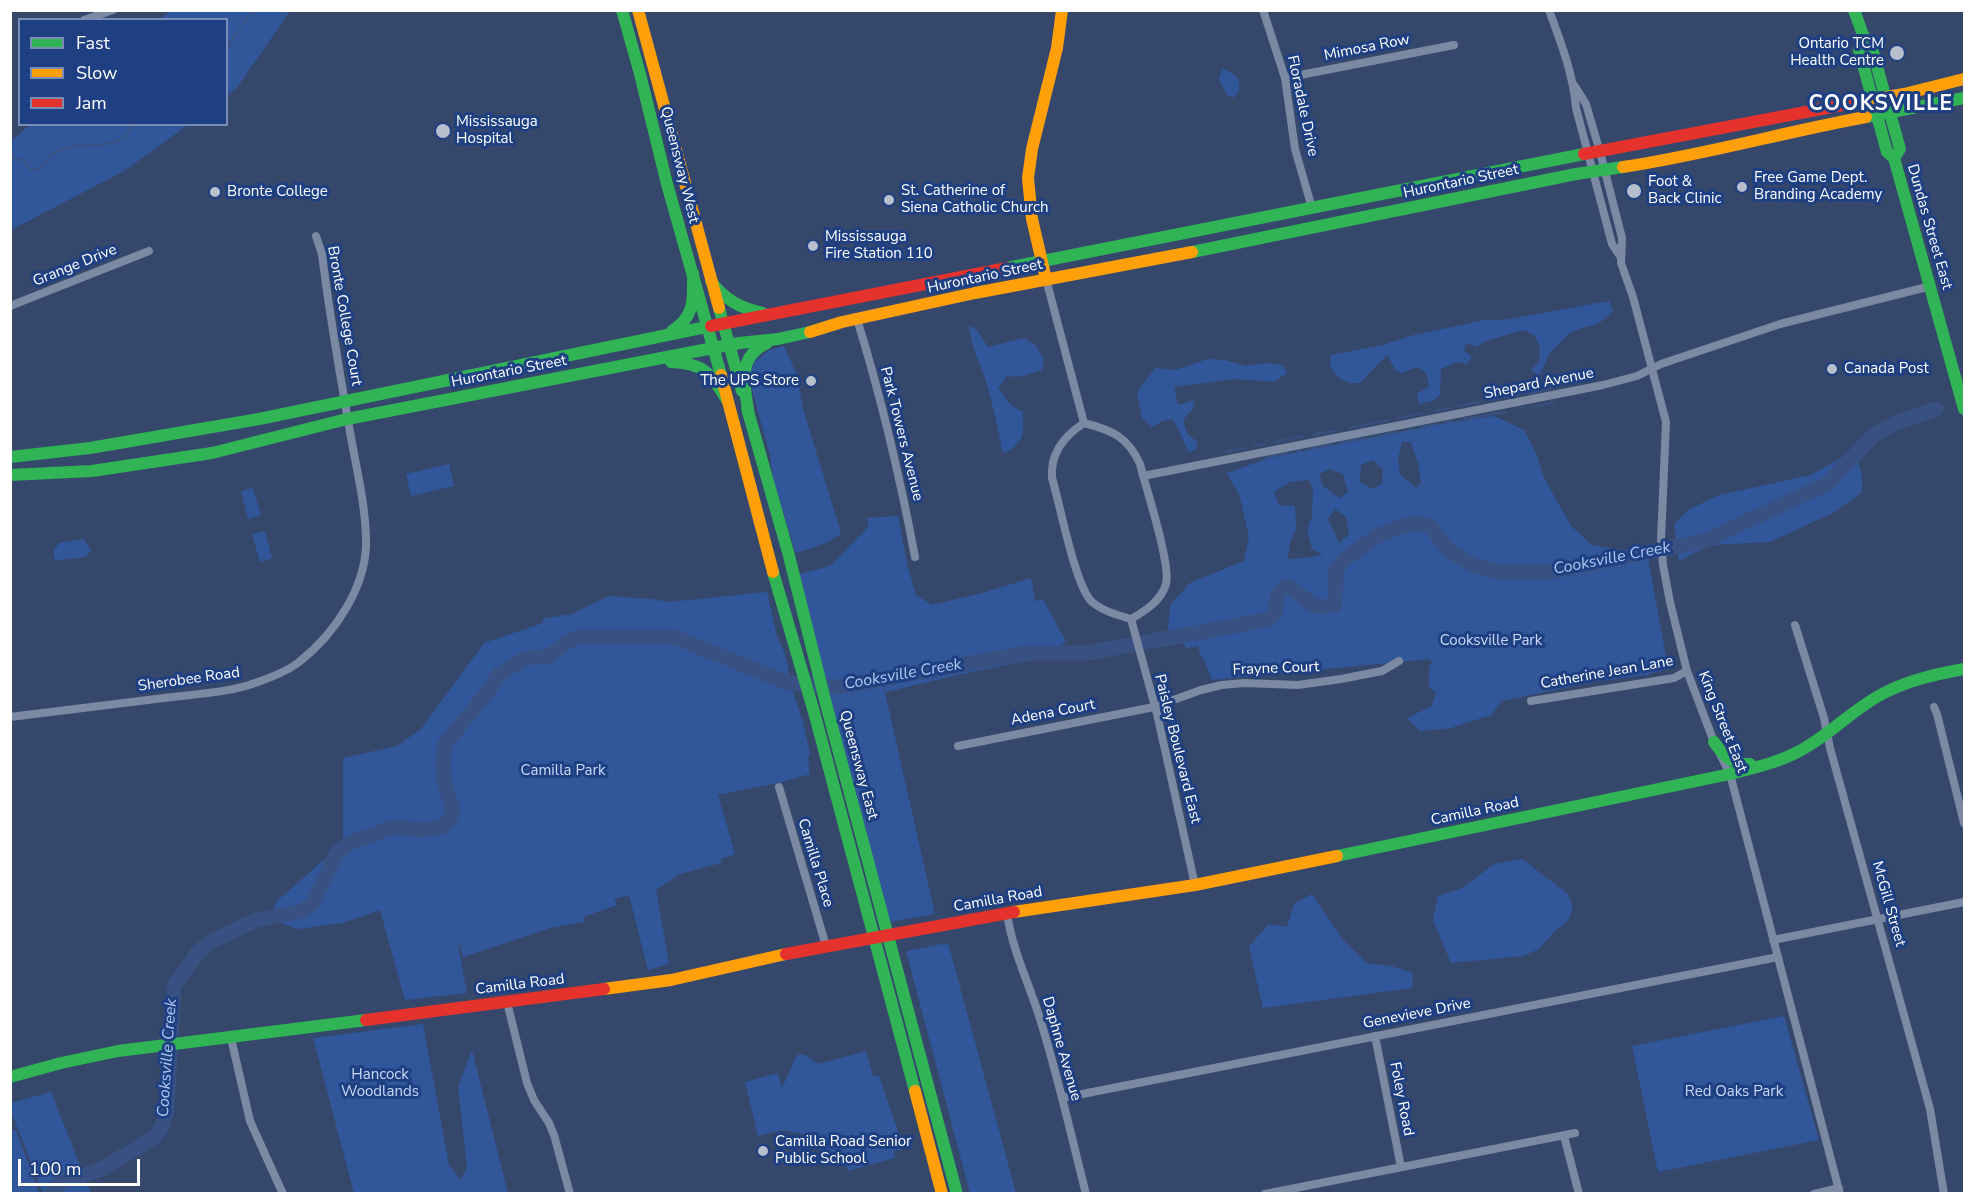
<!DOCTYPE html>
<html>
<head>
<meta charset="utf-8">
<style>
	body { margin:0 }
	#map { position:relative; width:1975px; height:1204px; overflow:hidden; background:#35486c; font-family:"Nunito Sans",sans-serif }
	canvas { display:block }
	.frame { position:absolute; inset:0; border:12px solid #fff; pointer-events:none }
	.legend { position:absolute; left:18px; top:18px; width:210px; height:108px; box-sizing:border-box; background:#1e4083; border:2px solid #788cb5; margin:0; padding:8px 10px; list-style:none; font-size:18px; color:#fff }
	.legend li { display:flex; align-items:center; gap:12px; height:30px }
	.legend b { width:30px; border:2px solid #788cb5 }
	.scale { position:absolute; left:18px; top:1159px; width:122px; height:27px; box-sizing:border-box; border:3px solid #fff; border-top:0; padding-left:8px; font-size:18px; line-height:21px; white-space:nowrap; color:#fff; -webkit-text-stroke:4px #1e4083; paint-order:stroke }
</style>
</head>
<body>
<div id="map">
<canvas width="1975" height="1204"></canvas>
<div class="frame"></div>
<ul class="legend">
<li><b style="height:8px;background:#30b455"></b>Fast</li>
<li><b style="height:8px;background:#ff9f0a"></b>Slow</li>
<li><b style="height:8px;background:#e5322d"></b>Jam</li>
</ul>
<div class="scale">100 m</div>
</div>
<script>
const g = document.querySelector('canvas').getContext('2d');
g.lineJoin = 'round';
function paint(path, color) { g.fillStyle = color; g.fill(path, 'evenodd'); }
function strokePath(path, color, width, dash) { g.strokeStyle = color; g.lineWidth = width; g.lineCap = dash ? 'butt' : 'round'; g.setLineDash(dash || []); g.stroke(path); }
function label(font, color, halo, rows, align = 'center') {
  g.font = font + ' "Nunito Sans",sans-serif'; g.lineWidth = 6; g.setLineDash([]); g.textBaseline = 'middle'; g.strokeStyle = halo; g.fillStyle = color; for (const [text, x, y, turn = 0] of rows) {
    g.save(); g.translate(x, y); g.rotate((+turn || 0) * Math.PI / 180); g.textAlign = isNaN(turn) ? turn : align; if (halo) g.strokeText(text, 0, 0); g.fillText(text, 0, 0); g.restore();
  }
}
paint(new Path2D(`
	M 172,10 L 290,10 L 290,11 L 236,89 L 227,96 L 226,20 L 160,19 Z
	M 1222,69 L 1227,70 L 1239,79 L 1239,91 L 1233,98 L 1227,95 L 1219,80 Z
	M 31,124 L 188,124 L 188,125 L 124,171 L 11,230 L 11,141 Z
	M 1609,301 L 1613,310 C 1598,331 1583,323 1568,335 C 1566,337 1549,353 1549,355 C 1545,363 1544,369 1538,376 L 1531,370 L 1539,362 L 1540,348 L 1535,336 L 1524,330 L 1486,341 L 1477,347 L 1467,343 L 1464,350 L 1472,357 L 1466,364 L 1457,362 L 1441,369 L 1440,395 L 1433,401 L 1419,404 L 1417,394 L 1429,386 L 1426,373 L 1418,367 L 1401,373 L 1395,369 L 1387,355 L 1360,383 C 1345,384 1340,379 1330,367 L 1331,355 L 1383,345 L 1414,335 L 1485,320 L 1504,320 Z
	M 969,325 L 977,330 L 988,347 L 1024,338 L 1036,346 L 1044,359 L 1042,370 L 1018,377 L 1007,376 L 998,388 L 1010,404 L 1023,412 C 1023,435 1026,439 1006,453 L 1002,451 C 998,426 992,402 985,378 C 978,359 971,346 969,325 Z
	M 784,346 L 797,375 L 803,409 L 841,533 C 832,543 809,549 796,553 L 774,483 L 770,455 L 751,386 L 751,370 L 754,363 L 769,350 Z
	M 1208,359 L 1225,360 L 1246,366 L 1266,363 L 1283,365 L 1287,373 L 1274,382 L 1234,379 L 1174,387 L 1178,405 L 1195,400 L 1192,410 L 1183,420 L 1187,433 L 1197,442 L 1197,449 L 1189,452 C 1182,441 1180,429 1172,419 L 1162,421 L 1152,427 L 1142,418 L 1137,393 L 1155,368 L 1175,370 Z
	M 1494,416 L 1524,430 L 1537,455 L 1544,478 L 1571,526 L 1592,545 L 1621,550 L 1622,552 L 1646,547 L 1666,657 L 1666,666 L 1664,670 L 1646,675 L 1593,682 L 1502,701 L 1491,715 L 1451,728 L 1420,731 L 1407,718 L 1432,706 L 1436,692 L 1429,688 L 1429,666 L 1432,664 L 1430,659 L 1212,680 L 1204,659 L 1201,657 L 1198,646 L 1187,648 L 1168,630 L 1170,605 L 1190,583 L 1244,561 L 1249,537 L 1240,497 L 1227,473 L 1269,458 L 1441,424 ZM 1402,442 L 1411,442 L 1418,463 L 1421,482 L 1416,488 L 1400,474 L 1398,458 ZM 1372,460 L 1383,469 L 1382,484 L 1371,489 L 1360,482 L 1361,465 ZM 1330,469 L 1343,474 L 1348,492 L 1339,498 L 1323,486 L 1319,474 ZM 1309,480 L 1313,490 L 1312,516 L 1307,530 L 1312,549 L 1323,555 L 1305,558 L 1288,559 L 1290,542 L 1296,529 L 1295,506 L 1279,505 L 1274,492 L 1290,482 ZM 1335,509 L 1346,517 L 1349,535 L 1339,543 L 1328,519 Z
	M 1855,450 L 1862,476 L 1862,492 L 1835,512 L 1770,542 L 1710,545 L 1679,561 L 1674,524 L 1688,510 L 1719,495 L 1811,475 Z
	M 449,464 L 454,486 L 411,496 L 406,474 Z
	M 253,488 L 261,515 L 248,519 L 241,491 Z
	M 898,516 L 908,568 L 916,595 L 932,605 L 986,592 L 1031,578 L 1035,601 L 1043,600 L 1066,641 L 1050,656 L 953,676 L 886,692 L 879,666 L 935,914 L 889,922 L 796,575 L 830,566 L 869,526 L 866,518 Z
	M 265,531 L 272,558 L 260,562 L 252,534 Z
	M 84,539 L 91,550 L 86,557 L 57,560 L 54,558 L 54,550 L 59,543 Z
	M 767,592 L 777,636 L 785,654 L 793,693 L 803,722 L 810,753 L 808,759 L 810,774 L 782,782 L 718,795 L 735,854 L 721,859 L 721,863 L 680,874 L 656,890 L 669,964 L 648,970 L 629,895 L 614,899 L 617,905 L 583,917 L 584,922 L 550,928 L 463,957 L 460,945 L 458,945 L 467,993 L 405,1000 L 380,910 L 343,923 L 297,929 L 269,918 L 277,901 L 343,843 L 343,758 L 397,746 L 421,729 L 484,643 L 543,623 L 542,619 L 572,614 L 609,596 L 652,599 L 668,602 Z
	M 1522,859 L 1568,894 L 1573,907 L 1568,921 L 1554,932 L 1539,949 L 1523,956 L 1451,963 L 1433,920 L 1438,896 L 1462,888 L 1494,864 Z
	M 1312,894 L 1343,940 L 1367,963 L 1391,966 L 1413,973 L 1412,988 L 1263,1008 L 1249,947 L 1268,924 L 1287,927 L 1294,904 Z
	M 948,943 L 1016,1193 L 970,1193 L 906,951 Z
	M 1784,1016 L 1819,1140 L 1658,1172 L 1632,1046 Z
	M 423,1024 L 449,1165 L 461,1180 L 467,1167 L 458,1087 L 472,1050 L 508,1193 L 354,1193 L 313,1038 Z
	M 866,1051 L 873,1076 L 879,1076 L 903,1146 L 901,1150 L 893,1151 L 895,1158 L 848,1171 L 844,1158 L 825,1161 L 818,1144 L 816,1132 L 802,1134 L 782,1130 L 758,1136 L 745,1082 L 778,1073 L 782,1088 L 797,1055 L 804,1054 L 818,1064 Z
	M 51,1092 L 91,1193 L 43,1193 L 11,1111 L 11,1103 Z
	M 16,1130 L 39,1193 L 11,1193 L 11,1131 Z`), '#32569a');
strokePath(new Path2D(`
	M 226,48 L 253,10
	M 10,163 L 13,158 L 22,160 L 31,170 L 40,168 C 64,131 92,155 121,139 C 126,136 130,129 134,124
	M 1530,393 L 1552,388
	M 1489,400 L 1520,394
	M 1458,406 L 1481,402
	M 1533,407 L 1555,402
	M 1520,408 L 1524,408
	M 1435,411 L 1449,408
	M 1398,418 L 1424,413
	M 1464,419 L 1506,412
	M 1445,422 L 1452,421
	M 1422,427 L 1437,424
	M 1349,428 L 1388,420
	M 1409,430 L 1413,429
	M 1314,434 L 1335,431
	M 1378,436 L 1398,432
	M 1275,442 L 1304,436
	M 1339,443 L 1368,438
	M 1254,446 L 1265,444
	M 1311,449 L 1329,445
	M 1298,451 L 1301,450
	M 1226,452 L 1246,448
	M 1266,457 L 1289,453`), '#395182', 2);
strokePath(new Path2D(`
	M 51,1194 L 64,1179 L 75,1178 L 102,1169 L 155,1137 L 163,1125 L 167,1108 L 174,986 L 198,952 L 209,943 L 256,920 L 302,911 L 313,903 L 337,852 L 352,842 L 394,827 L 418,830 L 434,829 L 444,826 L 450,819 L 453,810 L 444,780 L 443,760 L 445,744 L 490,689 L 498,675 L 525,658 L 549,656 L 567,642 L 579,637 L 674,637 L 788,683 L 837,687 L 1026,653 L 1087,653 L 1266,620 L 1275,614 C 1277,602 1275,592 1287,586 C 1309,595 1304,612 1335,605 L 1336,570 L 1346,558 L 1379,535 L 1403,526 L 1417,523 L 1430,526 L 1449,551 L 1475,566 L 1499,572 L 1551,572 L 1704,541 L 1827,484 L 1874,435 L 1896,423 L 1936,409`), '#395182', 15);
strokePath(new Path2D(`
	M 1263,10 L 1285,78 L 1295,149 L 1312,208
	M 1549,10 C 1561,43 1573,73 1576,108 L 1612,244 L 1620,256
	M 84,20 L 113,10
	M 1285,78 L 1454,45
	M 1574,85 L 1586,104 L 1600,152 L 1622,238 L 1621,263 L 1633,297 L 1666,422 L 1661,540 L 1663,565 L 1670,602 L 1687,671 L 1714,742 L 1730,774 L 1840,1194
	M 1046,279 L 1084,423
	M 10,306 L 149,251
	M 857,319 C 881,397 900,477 915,557
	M 1084,423 C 1112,430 1128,437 1140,464 C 1146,488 1171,564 1166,584 C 1161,601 1145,611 1131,619 C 1117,615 1103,611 1092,602 C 1075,586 1060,504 1052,478 C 1050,453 1064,436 1084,423 Z
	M 1143,476 L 1603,385 L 1637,376 L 1661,364 L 1780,324 L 1931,286
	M 1131,619 L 1157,714 L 1195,885
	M 1795,625 L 1824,718 L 1830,748 L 1930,1109 L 1944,1194
	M 1531,701 L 1674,678 L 1687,671
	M 1934,707 L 1937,714 L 1964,823
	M 10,717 C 62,711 113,704 164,698 C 195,694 229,693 258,682 C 272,677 288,671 299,662 C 335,634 368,585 366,538 C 365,500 355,463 349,426 C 339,369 329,312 322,254 L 316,236
	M 958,746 L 1154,707 L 1201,690 L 1222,685 L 1244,683 L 1298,685 L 1341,679 L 1382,671 L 1399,661
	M 779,787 L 826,946
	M 1007,913 C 1012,950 1029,983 1040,1019 C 1058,1076 1071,1135 1086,1194
	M 1773,940 L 1964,902
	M 507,1002 L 527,1083 L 534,1100 L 549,1123 L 554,1135 L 570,1194
	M 1375,1036 L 1401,1167
	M 231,1038 L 250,1121 L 283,1194
	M 1062,1098 L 1778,957
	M 1564,1136 L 1579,1194
	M 1265,1194 L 1575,1133
	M 1814,1194 L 1839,1188`), '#7b89a2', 8);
strokePath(new Path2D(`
	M 622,10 L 640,74 L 667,184 L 721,375
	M 1854,10 L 1863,35 L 1871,45 L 1900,149 L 1894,158
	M 1863,35 L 1859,50 L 1887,152 L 1894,158 L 1964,409
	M 1866,117 L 1964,98
	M 1192,252 L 1576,174 L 1623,167
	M 1007,268 L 1584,154
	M 711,281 C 725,300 740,308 763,313
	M 719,308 L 742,391
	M 672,331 C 696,316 693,298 693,273
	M 671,362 C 704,363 710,373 727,400
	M 747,408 L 788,552 L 826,704 L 957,1194
	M 749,416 C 745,387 735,358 767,343
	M 10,457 L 90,448 L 259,419 L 711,326
	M 10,475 L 92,471 L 212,453 L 347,419 L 739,343 L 778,339 L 810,332
	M 773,572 L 814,712 L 915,1091
	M 1714,742 C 1724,756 1731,765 1750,764
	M 1337,856 L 1730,774 C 1757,767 1785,761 1808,746 C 1835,730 1856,707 1884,693 C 1909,680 1937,674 1964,669
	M 10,1077 L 61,1063 L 118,1051 L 366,1020`), '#30b455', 12);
strokePath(new Path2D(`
	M 638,10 L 719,308
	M 1848,104 L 1904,94 L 1964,79
	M 1623,167 C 1704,155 1784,132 1866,117
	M 1046,279 L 1032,219 L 1028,178 L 1032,149 L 1057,48 L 1062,10
	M 810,332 L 842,322 L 975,293 L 1192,252
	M 721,375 L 773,572
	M 1014,912 L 1195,885 L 1337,856
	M 604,989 L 671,980 L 786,954
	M 915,1091 L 942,1194`), '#ff9f0a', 12);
strokePath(new Path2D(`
	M 1584,154 L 1848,104
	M 711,326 L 1007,268
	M 786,954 L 1014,912
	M 366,1020 L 604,989`), '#e5322d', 12);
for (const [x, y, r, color] of [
	[1897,53,8,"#b8bfcc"],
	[443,131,8,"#b8bfcc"],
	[1742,187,6,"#b8bfcc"],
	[1634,191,8,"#b8bfcc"],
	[215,192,6,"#b8bfcc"],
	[889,200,6,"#b8bfcc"],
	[813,246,6,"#b8bfcc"],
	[1832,369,6,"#b8bfcc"],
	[811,381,6,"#b8bfcc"],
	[763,1151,6,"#b8bfcc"]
]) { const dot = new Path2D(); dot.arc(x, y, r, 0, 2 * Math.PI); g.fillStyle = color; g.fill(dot); strokePath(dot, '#1e4083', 2); }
label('15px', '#fff', '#1e4083', [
	["Ontario TCM",1884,44,"right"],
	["Health Centre",1884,61,"right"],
	["Mississauga",456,122],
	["Hospital",456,139],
	["Free Game Dept.",1754,178],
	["Branding Academy",1754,195],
	["Foot &",1648,182],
	["Back Clinic",1648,199],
	["St. Catherine of",901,191],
	["Siena Catholic Church",901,208],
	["Bronte College",227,192],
	["Mississauga",825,237],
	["Fire Station 110",825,254],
	["Canada Post",1844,369],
	["The UPS Store",799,381,"right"],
	["Camilla Road Senior",775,1142],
	["Public School",775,1159]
], 'left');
label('15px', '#fff', '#1e4083', [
	["Mimosa Row",1367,48,-11],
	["Floradale Drive",1302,106,78],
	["Queensway West",679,165,76],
	["Hurontario Street",1461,182,-12],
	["Dundas Street East",1929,227,74],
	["Grange Drive",75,266,-22],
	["Hurontario Street",985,277,-12],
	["Bronte College Court",344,316,80],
	["Hurontario Street",509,372,-11],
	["Shepard Avenue",1539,384,-11],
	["Park Towers Avenue",901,434,76],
	["Frayne Court",1276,669,-2],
	["Catherine Jean Lane",1607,673,-10],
	["Sherobee Road",189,680,-8],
	["Adena Court",1053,713,-11],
	["King Street East",1722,722,68],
	["Paisley Boulevard East",1177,749,76],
	["Queensway East",858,765,75],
	["Camilla Road",1475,812,-12],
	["Camilla Place",815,863,73],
	["Camilla Road",998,900,-10],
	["McGill Street",1888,904,74],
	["Camilla Road",520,985,-7],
	["Genevieve Drive",1417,1014,-11],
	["Daphne Avenue",1061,1049,74],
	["Foley Road",1401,1099,79]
]);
label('15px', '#c9d9f7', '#1e4083', [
	["Cooksville Park",1491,641],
	["Camilla Park",563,771],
	["Hancock",380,1075],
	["Woodlands",380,1092],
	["Red Oaks Park",1734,1092]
]);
label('italic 16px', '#b0c7f1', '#1e4083', [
	["Cooksville Creek",1612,559,-11],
	["Cooksville Creek",903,675,-10],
	["Cooksville Creek",168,1058,-86]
]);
g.letterSpacing = '1.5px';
label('bold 21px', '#fff', '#1e4083', [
	["COOKSVILLE",1881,105]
]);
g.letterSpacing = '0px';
</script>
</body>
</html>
